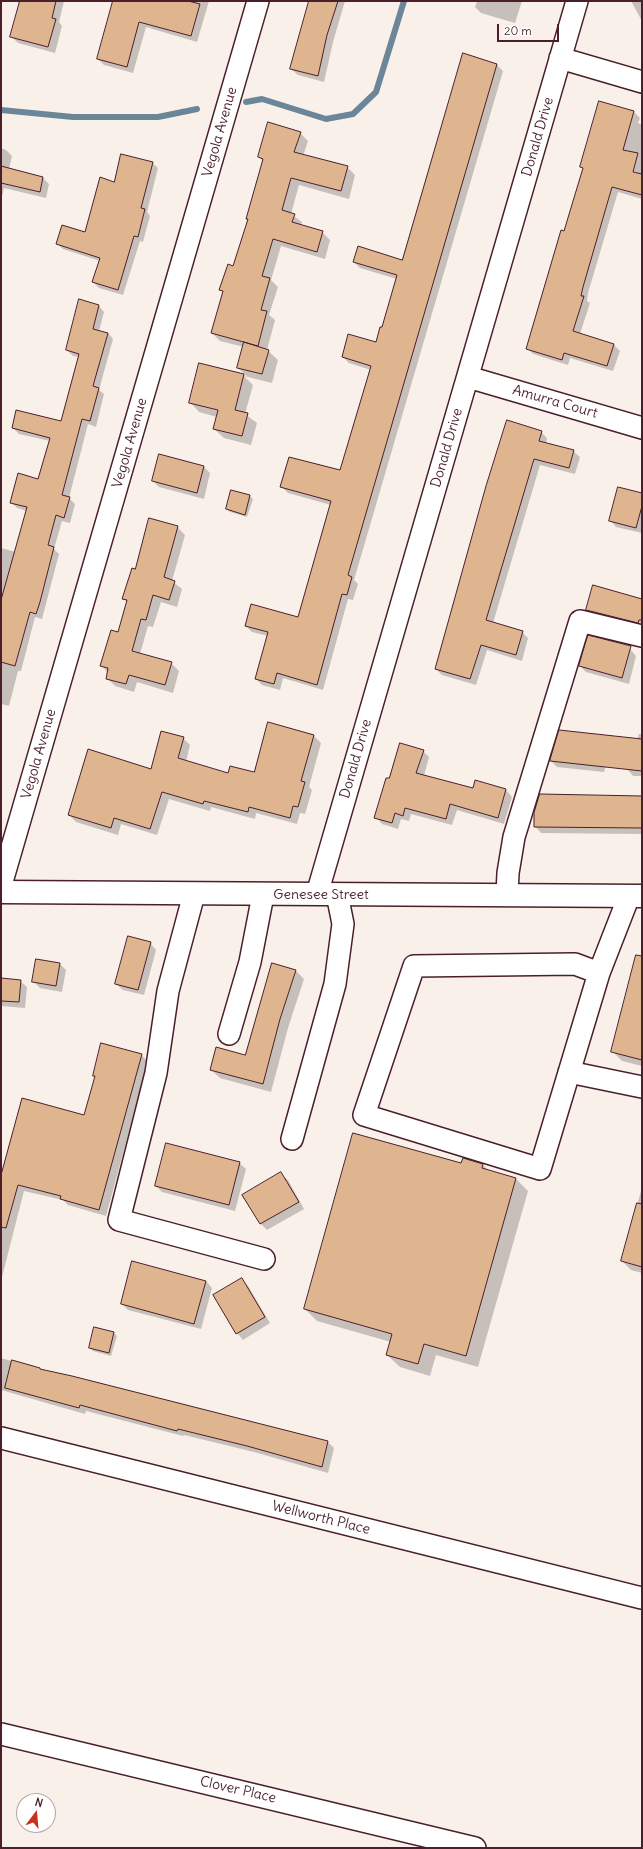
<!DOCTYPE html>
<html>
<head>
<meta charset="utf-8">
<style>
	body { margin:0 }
	#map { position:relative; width:643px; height:1849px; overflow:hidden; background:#f9f0e9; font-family:Delius,sans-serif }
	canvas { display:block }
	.frame { position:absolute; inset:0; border:2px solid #4a1f2b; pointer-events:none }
	.north { position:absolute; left:16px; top:1793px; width:40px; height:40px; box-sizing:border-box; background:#fff; border:1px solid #b7a5aa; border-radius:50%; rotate:16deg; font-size:11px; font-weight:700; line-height:16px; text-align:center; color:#4a1f2b }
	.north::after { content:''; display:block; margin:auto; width:14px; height:18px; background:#c8321e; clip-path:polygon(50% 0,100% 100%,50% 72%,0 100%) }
	.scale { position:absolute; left:497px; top:24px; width:62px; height:18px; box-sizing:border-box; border:2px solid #4a1f2b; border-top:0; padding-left:5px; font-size:12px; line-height:14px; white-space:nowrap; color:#4a1f2b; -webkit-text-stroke:3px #fff; paint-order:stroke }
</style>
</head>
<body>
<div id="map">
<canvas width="643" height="1849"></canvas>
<div class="frame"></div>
<div class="north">N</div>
<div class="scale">20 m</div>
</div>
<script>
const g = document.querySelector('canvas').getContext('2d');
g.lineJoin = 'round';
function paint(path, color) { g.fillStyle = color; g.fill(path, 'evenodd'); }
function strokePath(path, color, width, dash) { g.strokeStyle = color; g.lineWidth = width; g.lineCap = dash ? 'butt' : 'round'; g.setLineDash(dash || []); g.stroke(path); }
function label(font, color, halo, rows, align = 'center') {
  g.font = font + ' Delius,sans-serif'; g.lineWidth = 3; g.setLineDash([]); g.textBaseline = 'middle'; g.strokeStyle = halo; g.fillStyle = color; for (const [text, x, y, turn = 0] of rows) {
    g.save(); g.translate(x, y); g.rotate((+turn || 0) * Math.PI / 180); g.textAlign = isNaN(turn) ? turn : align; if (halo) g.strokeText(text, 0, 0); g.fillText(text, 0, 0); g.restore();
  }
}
paint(new Path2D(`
	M 21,1 L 64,1 L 59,22 L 62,26 L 55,53 L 18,43 L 11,36 Z
	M 114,1 L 209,1 L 197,42 L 146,27 L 133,73 L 104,65 L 98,59 Z
	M 310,1 L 345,1 L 333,42 L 324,82 L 298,75 L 291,69 Z
	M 477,1 L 522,1 L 515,23 L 481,13 L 475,7 Z
	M 631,1 L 642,1 L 642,21 Z
	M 463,55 L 497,65 L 503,71 L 354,580 L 358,584 L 353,600 L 348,599 L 323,690 L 283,678 L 280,690 L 262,685 L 256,679 L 268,636 L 252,632 L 246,626 L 298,618 L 331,505 L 288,493 L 282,487 L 340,471 L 371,370 L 349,363 L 343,357 L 376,343 L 383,328 L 397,279 L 360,268 L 354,262 L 403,261 Z
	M 634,112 L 640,118 L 638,123 L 642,125 L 642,199 L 618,192 L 588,293 L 587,301 L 590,303 L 580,334 L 614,345 L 620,351 L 613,371 L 570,358 L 568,365 L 533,354 L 527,348 L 565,232 L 584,169 L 581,166 Z
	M 300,133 L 308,141 L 303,156 L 347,167 L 355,175 L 349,199 L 299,185 L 291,214 L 302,222 L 301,225 L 322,232 L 330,240 L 325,259 L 281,246 L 271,280 L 278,287 L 269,315 L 275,320 L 267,350 L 278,360 L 272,383 L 244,376 L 253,385 L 245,414 L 257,423 L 251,445 L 224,438 L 214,429 L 217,417 L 199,412 L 190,402 L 200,364 L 247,376 L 238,368 L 244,347 L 220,341 L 212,333 L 223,292 L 221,290 L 234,267 L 248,220 L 247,219 L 263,161 L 259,157 Z
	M 1,148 L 6,150 L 12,156 L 9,169 L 43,178 L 49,184 L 46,198 L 4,188 L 1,201 Z
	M 152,163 L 158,168 L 147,212 L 150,216 L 143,242 L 140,241 L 123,295 L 99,288 L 93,282 L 100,261 L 63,249 L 57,244 L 86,233 L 115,183 Z
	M 99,306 L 104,312 L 99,331 L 108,333 L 113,339 L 99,390 L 104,394 L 96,427 L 88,424 L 69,498 L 75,504 L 70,523 L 62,521 L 54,549 L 59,554 L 42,619 L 35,617 L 21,671 L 18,671 L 9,706 L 1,704 L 1,548 L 16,552 L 27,511 L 17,508 L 11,502 L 39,480 L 50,441 L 19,434 L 13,428 L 62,422 L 79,357 L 73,356 L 67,350 Z
	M 541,432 L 547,438 L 546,444 L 573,451 L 580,457 L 575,474 L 540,465 L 493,623 L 522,632 L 528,638 L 522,661 L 487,650 L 476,685 L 442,675 L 436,669 Z
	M 159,455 L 204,467 L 210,473 L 204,499 L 159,487 L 153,481 Z
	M 232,493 L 250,496 L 253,499 L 247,517 L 230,512 L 227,509 Z
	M 642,494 L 642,533 L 616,527 L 610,520 Z
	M 177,527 L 185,535 L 172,581 L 182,589 L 177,607 L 161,602 L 153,627 L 148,626 L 140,654 L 171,663 L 179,671 L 173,693 L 137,682 L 134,692 L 115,686 L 107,678 L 108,673 L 102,666 L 118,633 L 127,602 L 124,599 L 136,570 Z
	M 642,600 L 642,627 L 598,615 L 588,605 Z
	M 630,649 L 636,656 L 629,684 L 586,672 L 580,666 Z
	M 639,734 L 642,734 L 642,776 L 633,776 L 627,769 Z
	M 314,736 L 321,743 L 309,787 L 312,790 L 305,814 L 300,813 L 297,824 L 256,813 L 255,819 L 211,807 L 210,811 L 169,799 L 157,835 L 121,824 L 118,835 L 76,822 L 69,815 L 152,770 L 183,738 L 190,745 L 186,762 L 229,774 L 254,773 Z
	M 612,742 L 604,772 L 557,767 L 551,761 Z
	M 423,751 L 429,757 L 424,776 L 473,789 L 476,781 L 506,790 L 512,797 L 504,824 L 457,810 L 452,825 L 411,814 L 409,821 L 401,819 L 398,829 L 382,824 L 376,817 L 390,780 Z
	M 642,797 L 642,834 L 541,833 L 535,826 Z
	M 150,943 L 156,950 L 144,995 L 123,990 L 116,984 Z
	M 37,960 L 60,964 L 66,970 L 62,992 L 40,988 L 33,981 Z
	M 272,964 L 296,971 L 304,979 L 288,1028 L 271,1092 L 220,1078 L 211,1070 L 246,1056 Z
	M 642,977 L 642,1066 L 622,1061 L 612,1051 Z
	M 1,979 L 20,981 L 27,987 L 25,1008 L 1,1006 Z
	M 141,1055 L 148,1061 L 106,1216 L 68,1205 L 63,1200 L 24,1191 L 1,1281 L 1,1180 L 85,1116 L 96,1077 L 94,1075 Z
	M 239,1163 L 246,1169 L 235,1211 L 162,1192 L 156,1186 Z
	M 462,1164 L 483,1165 L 489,1171 L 516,1179 L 528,1191 L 478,1367 L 436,1355 L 430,1376 L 400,1367 L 387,1355 L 391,1342 L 317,1321 L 305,1309 Z
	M 281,1174 L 288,1180 L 304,1209 L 267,1230 L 261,1224 L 244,1195 Z
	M 642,1187 L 642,1273 L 631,1270 L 622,1261 Z
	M 242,1280 L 248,1286 L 270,1323 L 243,1340 L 237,1333 Z
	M 206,1281 L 212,1288 L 201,1329 L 128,1310 L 122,1304 Z
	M 114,1333 L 117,1336 L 111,1356 L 93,1351 L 90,1348 Z
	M 1,1358 L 40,1369 L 42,1371 L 72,1377 L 328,1442 L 334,1448 L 328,1473 L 254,1452 L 184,1435 L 183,1436 L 86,1411 L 85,1414 L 1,1390 Z`), '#0003');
strokePath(new Path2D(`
	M 246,102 L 262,99 L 326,119 L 353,114 L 376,92 L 404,1
	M 1,110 L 73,117 L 158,117 L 197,109`), '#6b8698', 6);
const building = new Path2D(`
	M 20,1 L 56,1 L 52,18 L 56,19 L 48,47 L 10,37 Z
	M 113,1 L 188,1 L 200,4 L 191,36 L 139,22 L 127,67 L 97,59 Z
	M 309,1 L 338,1 L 327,35 L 318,76 L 290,69 Z
	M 463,53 L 497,64 L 348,575 L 352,577 L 347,595 L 342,594 L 317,685 L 277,673 L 274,684 L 255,679 L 268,632 L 245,626 L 251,604 L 298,617 L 331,501 L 280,487 L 289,457 L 340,470 L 371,366 L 342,357 L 348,334 L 376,342 L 380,327 L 382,327 L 397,275 L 353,262 L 358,246 L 402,260 Z
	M 599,101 L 634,111 L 623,150 L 638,153 L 633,172 L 642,174 L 642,195 L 612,187 L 583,287 L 581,296 L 584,296 L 573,331 L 614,344 L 607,366 L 564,353 L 562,360 L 526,349 L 561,230 L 564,231 L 583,168 L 580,167 Z
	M 268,122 L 301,132 L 294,152 L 348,166 L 341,191 L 291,178 L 282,210 L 295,214 L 292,222 L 323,231 L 317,252 L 273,239 L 262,276 L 270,278 L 261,310 L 267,311 L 258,346 L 211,333 L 223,291 L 219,290 L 228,264 L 233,266 L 248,219 L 246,219 L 263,159 L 258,157 Z
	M 121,154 L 153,162 L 141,208 L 145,209 L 138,237 L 134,236 L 118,290 L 92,282 L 100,258 L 56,244 L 62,225 L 85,232 L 100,177 L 114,182 Z
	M 1,166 L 43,177 L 40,192 L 1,183 Z
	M 79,299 L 99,305 L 93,329 L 108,333 L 93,386 L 99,388 L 90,421 L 82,419 L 62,495 L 70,497 L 64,518 L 56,515 L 48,545 L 54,547 L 40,602 L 36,614 L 30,612 L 15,666 L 1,662 L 1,600 L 27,507 L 10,503 L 18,473 L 38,479 L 50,438 L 12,428 L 16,410 L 61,421 L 79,354 L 66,350 Z
	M 244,342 L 269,350 L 262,374 L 237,368 Z
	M 199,363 L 244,374 L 235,410 L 248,413 L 242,436 L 213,429 L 218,410 L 189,403 Z
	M 507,420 L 542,431 L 539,441 L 574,450 L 569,468 L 534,459 L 486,620 L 523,631 L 516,655 L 481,645 L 470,679 L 435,669 L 486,486 Z
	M 159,454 L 204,466 L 197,493 L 152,481 Z
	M 618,487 L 642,493 L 642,506 L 636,528 L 609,521 Z
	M 231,490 L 250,495 L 245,515 L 226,509 Z
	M 149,518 L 178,526 L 164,577 L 175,581 L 169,600 L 153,595 L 146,620 L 141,619 L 132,651 L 172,662 L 165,685 L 129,675 L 126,684 L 106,679 L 108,668 L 100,666 L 111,630 L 118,632 L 127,600 L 122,599 L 132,568 L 135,569 Z
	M 593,585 L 642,599 L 642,620 L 639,620 L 638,623 L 586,610 Z
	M 588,635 L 631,646 L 622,678 L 579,666 Z
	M 268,722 L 314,735 L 301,781 L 305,782 L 298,807 L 293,806 L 290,818 L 249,807 L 248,812 L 204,801 L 203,804 L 162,792 L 150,829 L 114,818 L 111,828 L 68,815 L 88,749 L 151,769 L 161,731 L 184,737 L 178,758 L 228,773 L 230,766 L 254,772 Z
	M 559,730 L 642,739 L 642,771 L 550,761 Z
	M 400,743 L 424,750 L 416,773 L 473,788 L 475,780 L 506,789 L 498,818 L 450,804 L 446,819 L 405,808 L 403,816 L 395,813 L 392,823 L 374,818 L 386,778 L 389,778 Z
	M 540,794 L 642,796 L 642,828 L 534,827 L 534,813 Z
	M 128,936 L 151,942 L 138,990 L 115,984 Z
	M 636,955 L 642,956 L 642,1060 L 611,1052 Z
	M 36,959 L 60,963 L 56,986 L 32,982 Z
	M 272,963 L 296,970 L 280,1019 L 263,1084 L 210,1070 L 216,1047 L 245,1055 Z
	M 1,978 L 21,980 L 19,1002 L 1,1001 Z
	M 101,1043 L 142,1054 L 99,1210 L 60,1199 L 61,1196 L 18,1185 L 6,1228 L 1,1227 L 1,1175 L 22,1098 L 84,1115 L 95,1076 L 93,1076 Z
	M 353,1133 L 461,1163 L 463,1158 L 483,1164 L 482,1168 L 516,1178 L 466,1356 L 424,1344 L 418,1364 L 386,1355 L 392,1334 L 304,1309 Z
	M 166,1143 L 240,1162 L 229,1205 L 155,1186 Z
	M 281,1172 L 299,1202 L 260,1224 L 242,1195 Z
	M 637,1203 L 642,1204 L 642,1267 L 621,1261 Z
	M 132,1261 L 206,1281 L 194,1324 L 121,1304 Z
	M 242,1278 L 265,1317 L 236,1334 L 213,1295 Z
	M 94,1327 L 114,1332 L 109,1353 L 89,1348 Z
	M 12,1360 L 40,1368 L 40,1369 L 72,1376 L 328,1441 L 322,1467 L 247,1446 L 178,1429 L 177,1431 L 80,1405 L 79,1408 L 5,1388 Z`);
paint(building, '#dfb58f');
strokePath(building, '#4a1f2b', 1);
const minor = new Path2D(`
	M 560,58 L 642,82
	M 468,377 L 642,428
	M 1,885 L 258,1
	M 194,894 L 168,991 L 156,1073 L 119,1220 L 264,1259
	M 317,894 L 577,1
	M 507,895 L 508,873 L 514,837 L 580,621 L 642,636
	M 599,973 L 575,964 L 414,966 L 364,1115 L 540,1169 L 599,973 L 629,896
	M 229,1034 L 250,962 L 263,895
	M 569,1072 L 642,1087
	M 292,1139 L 335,984 L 343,924 L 337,894
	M 1,1438 L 642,1598
	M 1,1734 L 475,1848`);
const major = new Path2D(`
	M 1,892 L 642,896`);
strokePath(minor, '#4a1f2b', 24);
strokePath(major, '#4a1f2b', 25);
strokePath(minor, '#fff', 21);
strokePath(major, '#fff', 22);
label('14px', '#4a1f2b', '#fff', [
	["Vegola Avenue",220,132,-74],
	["Donald Drive",538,137,-74],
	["Amurra Court",555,402,16],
	["Vegola Avenue",130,443,-74],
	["Donald Drive",447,448,-74],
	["Vegola Avenue",39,754,-74],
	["Donald Drive",356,759,-74],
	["Genesee Street",321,895],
	["Wellworth Place",321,1518,14],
	["Clover Place",238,1790,13]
]);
</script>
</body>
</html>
